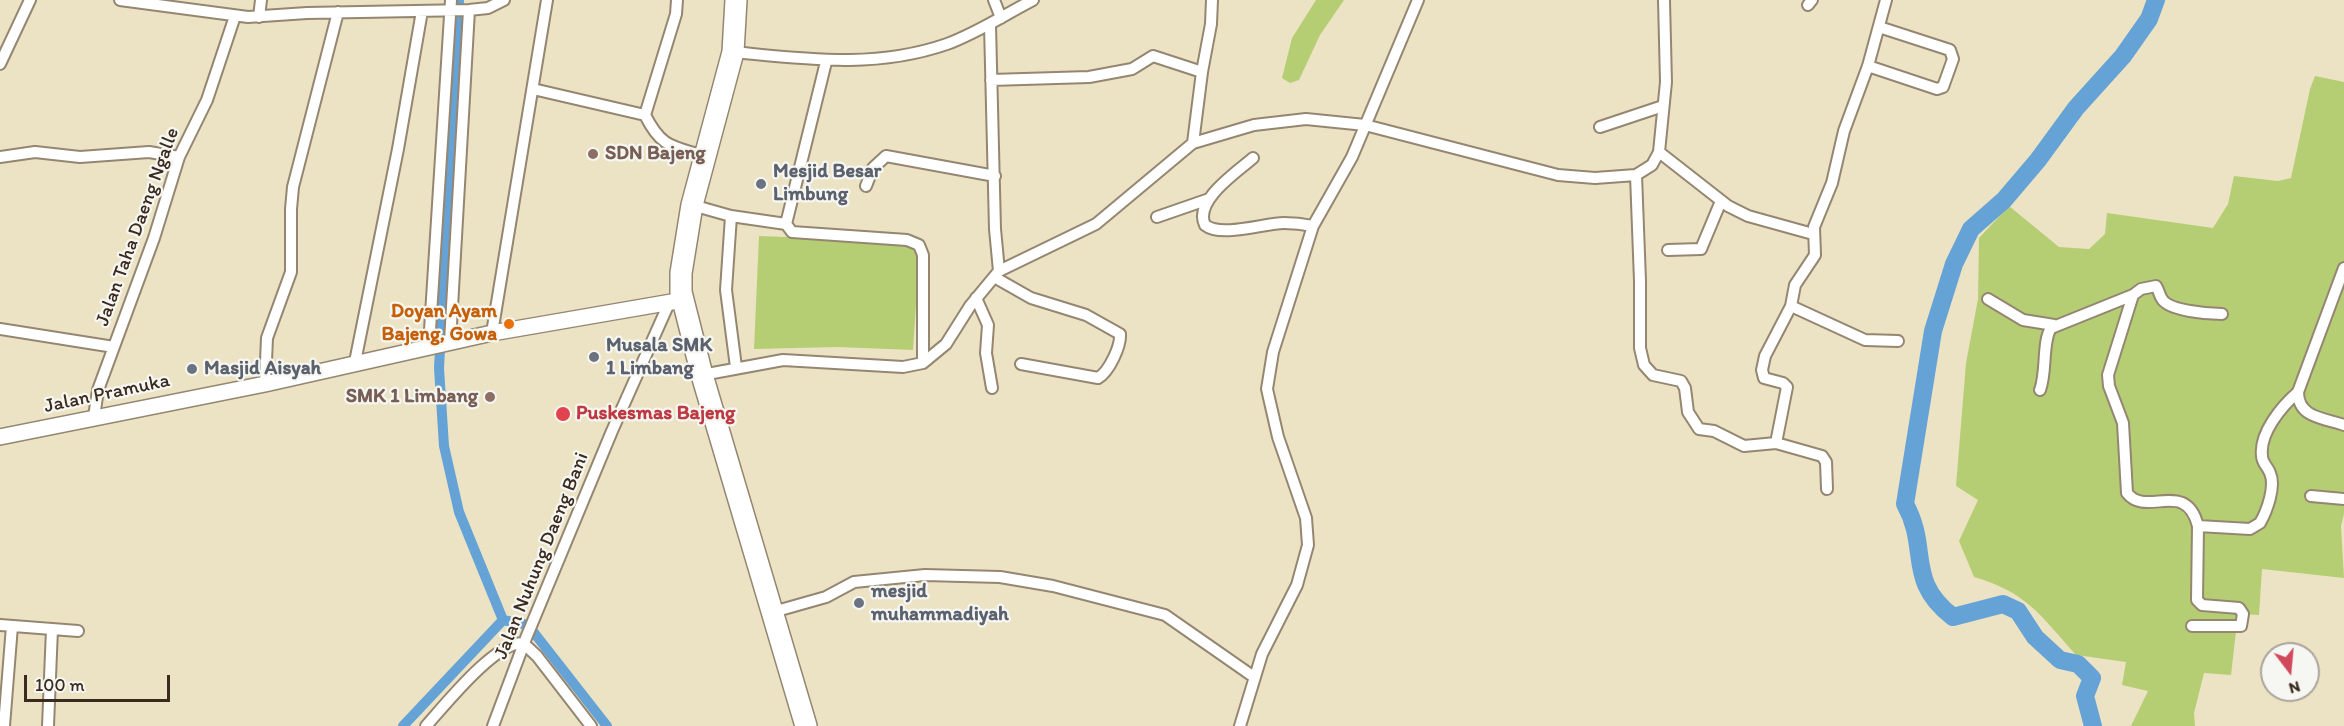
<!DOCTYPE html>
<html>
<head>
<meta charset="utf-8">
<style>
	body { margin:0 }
	#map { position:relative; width:2344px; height:726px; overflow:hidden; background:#ece3c4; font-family:Itim,sans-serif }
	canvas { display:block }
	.north { position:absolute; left:2260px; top:642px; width:60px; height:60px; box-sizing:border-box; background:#f6f6f2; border:2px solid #aba49d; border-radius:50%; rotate:164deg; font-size:16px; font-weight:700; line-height:24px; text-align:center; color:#3b2a1e }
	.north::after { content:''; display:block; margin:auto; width:21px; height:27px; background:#d1495b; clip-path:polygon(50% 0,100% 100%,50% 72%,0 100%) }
	.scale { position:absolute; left:24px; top:675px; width:146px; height:27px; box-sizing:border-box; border:3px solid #3b2a1e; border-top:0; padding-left:8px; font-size:18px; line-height:21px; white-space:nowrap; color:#3b2a1e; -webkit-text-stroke:4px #f6f6f2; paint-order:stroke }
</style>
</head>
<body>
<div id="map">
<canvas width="2344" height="726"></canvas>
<div class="north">N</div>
<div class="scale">100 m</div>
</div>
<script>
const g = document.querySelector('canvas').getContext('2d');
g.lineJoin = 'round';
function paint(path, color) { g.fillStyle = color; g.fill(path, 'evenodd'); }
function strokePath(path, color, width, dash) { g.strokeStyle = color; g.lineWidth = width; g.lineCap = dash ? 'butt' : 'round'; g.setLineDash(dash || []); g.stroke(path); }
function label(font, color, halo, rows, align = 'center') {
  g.font = font + ' Itim,sans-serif'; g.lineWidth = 4.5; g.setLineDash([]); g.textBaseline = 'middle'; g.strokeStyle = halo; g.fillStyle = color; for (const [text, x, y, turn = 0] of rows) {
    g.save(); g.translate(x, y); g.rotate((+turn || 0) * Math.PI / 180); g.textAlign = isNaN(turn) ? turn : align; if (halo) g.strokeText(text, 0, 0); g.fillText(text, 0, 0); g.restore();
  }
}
paint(new Path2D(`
	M 1316,0 L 1344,0 L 1320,35 L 1299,80 L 1290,83 L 1282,78 L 1292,38 Z
	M 2315,76 L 2344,82 L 2344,514 L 2341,526 L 2344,578 L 2262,569 L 2259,615 L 2238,614 L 2231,675 L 2204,673 L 2194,713 L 2195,726 L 2131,726 L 2148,691 L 2122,685 L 2126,662 L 2076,655 C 2040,615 2028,593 1974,577 L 1959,541 L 1978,500 L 1956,486 L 1966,363 L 1978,299 L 1979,238 L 2009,206 L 2059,247 L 2089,249 L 2105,234 L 2107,213 L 2213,228 L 2228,204 L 2234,176 L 2278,181 L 2291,178 L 2310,89 Z
	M 759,236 L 920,242 L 913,350 L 837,347 L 754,349 Z`), '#b5ce73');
strokePath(new Path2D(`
	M 459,0 L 439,368 L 444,446 L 459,512 L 503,620
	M 503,620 L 528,625 L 607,726
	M 403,726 L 503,620`), '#65a3d7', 10);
strokePath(new Path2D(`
	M 2093,726 L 2085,696 L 2092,678 L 2078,664 L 2060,660 L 2035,637 L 2018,611 L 2003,604 L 1953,617 C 1905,580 1930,549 1905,504 L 1933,331 L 1954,264 L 1971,229 L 2004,200 L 2038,160 L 2076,108 L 2123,56 L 2149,19 L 2156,0`), '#65a3d7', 18);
const street = new Path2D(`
	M 120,0 L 248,17 L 307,13 L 469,10 L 488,8 L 504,0
	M 994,0 L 1001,18
	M 1808,5 L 1812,0
	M 259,17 L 261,0
	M 990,25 L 995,229 L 999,271
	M 733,52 C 806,59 875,69 947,44 C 977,33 1004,15 1033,0
	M 826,62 L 786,224 L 792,232 L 907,240 L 919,245 L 923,255 L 923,363
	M 0,64 L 30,0
	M 1868,66 L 1937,89 L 1943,87 L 1953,59 L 1950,50 L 1879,27
	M 991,80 L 1089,77 L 1132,69 L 1153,56 L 1202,72
	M 533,89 L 645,115 C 662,149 673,146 707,157
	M 645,115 L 676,14 L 677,0
	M 1600,127 L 1663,106
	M 1193,143 L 1202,72 L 1211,24 L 1212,0
	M 1659,152 L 1728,206 L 1748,216 L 1813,234
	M 0,157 L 35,152 L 80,157 L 149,152 L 179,157
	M 1253,158 C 1237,172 1193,201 1205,225 C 1221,238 1265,223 1284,223 C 1294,223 1303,224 1313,226
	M 1636,175 L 1640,281 L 1640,348 L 1644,365 L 1653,375 L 1681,381 L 1685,388 L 1688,412 L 1699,429 L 1714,431 L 1744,446 L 1776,443
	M 866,186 L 873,168 L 886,156 L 995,176
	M 692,205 L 731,216 L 786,224
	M 731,216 L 726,290 L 736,367
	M 1157,217 L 1209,199
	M 1668,250 L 1701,249 L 1721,201
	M 2344,268 L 2298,392 C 2298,418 2324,418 2344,425
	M 994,277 L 1031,298 L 1086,315 L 1120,334 C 1121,346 1109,372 1098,378 L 1021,364
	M 976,298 L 988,325 L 986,353 L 992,388
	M 1988,299 L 2023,320 L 2054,325
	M 1791,306 L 1865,340 L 1898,341
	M 0,329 L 114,347
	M 492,333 L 547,0
	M 450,342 L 469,10
	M 429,346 L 451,0
	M 355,362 L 398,149 L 422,11
	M 702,375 L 783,360 L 903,367 L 923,363 L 946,344 L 970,306 L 999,271 L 1096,224 L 1193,143 L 1254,125 L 1306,119 L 1365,125 L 1558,175 L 1595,178 L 1636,175 L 1652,165 L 1659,152 L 1666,82 L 1664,0
	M 265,384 L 267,338 L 291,272 L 291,209 L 293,187 L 338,12
	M 2040,390 C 2047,372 2042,341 2051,328 L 2133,295
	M 94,417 L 98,390 L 154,238 L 179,157 L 207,100 L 235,16
	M 1827,489 L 1826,462 L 1822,456 L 1776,443 L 1787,387 L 1783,383 L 1764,378 L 1762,370 L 1765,356 L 1791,306 L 1795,285 L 1815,255 L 1814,227 L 1832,183 L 1844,131 L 1868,66 L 1886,0
	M 2311,496 L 2344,499
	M 2198,526 C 2186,478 2146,518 2127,493 L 2123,423 L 2109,386 L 2108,375 L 2133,295 L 2141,289 L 2156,286 C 2159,290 2159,295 2162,299 C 2169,311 2209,314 2222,314
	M 773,612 L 826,597 L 854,582 L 925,575 L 1000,577 L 1053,586 L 1165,615 L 1254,677
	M 0,625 L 52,629 L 48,726
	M 2192,626 L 2241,626 L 2243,614 L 2239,608 L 2202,605 L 2197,600 L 2198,526 L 2250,529 L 2260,523 C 2267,511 2276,486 2270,473 C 2268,467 2262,463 2262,456 C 2259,433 2282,406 2298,392
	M 52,629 L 78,631
	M 4,726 L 12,626
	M 426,726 C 445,705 495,642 523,643 L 537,656 L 591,726
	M 493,726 L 526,638 L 612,431 L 670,301
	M 1240,726 L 1262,654 L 1297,585 L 1308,545 L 1306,518 L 1278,437 L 1267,389 L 1273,352 L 1313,226 L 1352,157 L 1418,0`);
const secondary = new Path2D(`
	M 0,437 L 265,384 L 492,333 L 683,300`);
const highway = new Path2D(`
	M 736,0 L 733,52 L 692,205 L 681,273 L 681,292 L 702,375 L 806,726`);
strokePath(street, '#948671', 14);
strokePath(secondary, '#948671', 18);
strokePath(highway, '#948671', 24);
strokePath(street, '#fff', 10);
strokePath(secondary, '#fff', 15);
strokePath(highway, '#fff', 21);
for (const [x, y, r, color] of [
	[593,154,6,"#8d6e63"],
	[761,184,6,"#6b7280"],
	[509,324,6,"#e8710a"],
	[594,357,6,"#6b7280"],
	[192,369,6,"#6b7280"],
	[490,397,6,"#8d6e63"],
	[563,414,8,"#e0444e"],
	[859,603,6,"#6b7280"]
]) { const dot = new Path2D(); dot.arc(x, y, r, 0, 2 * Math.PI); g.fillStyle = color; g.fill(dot); strokePath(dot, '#f6f6f2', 2); }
label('bold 20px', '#785e54', '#f6f6f2', [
	["SDN Bajeng",605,154],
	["SMK 1 Limbang",478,397,"right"]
], 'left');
label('bold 20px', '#5b616d', '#f6f6f2', [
	["Mesjid Besar",773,172],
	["Limbung",773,195],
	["Musala SMK",606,346],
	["1 Limbang",606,369],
	["Masjid Aisyah",204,369],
	["mesjid",871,592],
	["muhammadiyah",871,615]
], 'left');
label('20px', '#3b2a1e', '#f6f6f2', [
	["Jalan Taha Daeng Ngalle",138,227,-70],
	["Jalan Pramuka",107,394,-12],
	["Jalan Nuhung Daeng Bani",542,556,-68]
]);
label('bold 20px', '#c56008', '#f6f6f2', [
	["Doyan Ayam",497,312],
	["Bajeng, Gowa",497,335]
], 'right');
label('bold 20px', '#be3a42', '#f6f6f2', [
	["Puskesmas Bajeng",576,414]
], 'left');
</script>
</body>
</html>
